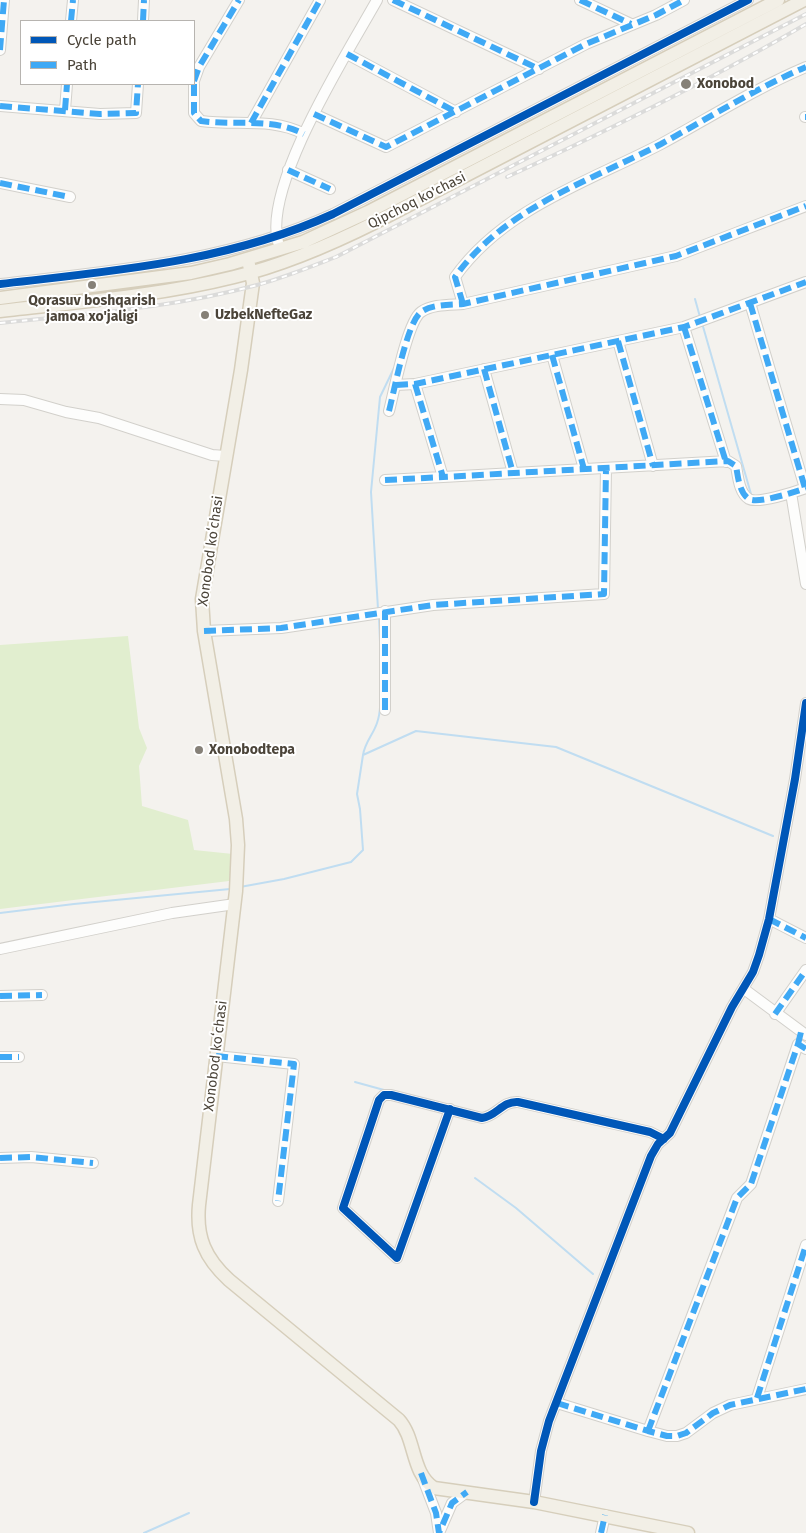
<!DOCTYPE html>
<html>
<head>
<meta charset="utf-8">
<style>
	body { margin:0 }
	#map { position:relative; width:806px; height:1533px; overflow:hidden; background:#f4f2ee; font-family:"Fira Sans",sans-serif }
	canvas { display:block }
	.legend { position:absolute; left:20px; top:20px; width:175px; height:65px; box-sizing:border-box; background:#fff; border:1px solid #b7b4b0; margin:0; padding:6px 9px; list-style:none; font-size:15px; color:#4b4439 }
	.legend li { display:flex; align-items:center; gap:10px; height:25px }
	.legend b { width:25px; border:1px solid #b7b4b0 }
</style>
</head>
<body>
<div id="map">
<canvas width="806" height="1533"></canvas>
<ul class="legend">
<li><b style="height:6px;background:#0057b8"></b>Cycle path</li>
<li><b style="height:6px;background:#3fa9f5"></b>Path</li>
</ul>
</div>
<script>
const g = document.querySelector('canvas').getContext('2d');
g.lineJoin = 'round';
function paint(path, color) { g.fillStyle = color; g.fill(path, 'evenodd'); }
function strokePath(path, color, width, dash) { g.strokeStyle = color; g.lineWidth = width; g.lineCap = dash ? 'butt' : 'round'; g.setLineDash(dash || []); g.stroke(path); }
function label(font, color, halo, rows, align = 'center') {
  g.font = font + ' "Fira Sans",sans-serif'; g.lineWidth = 4; g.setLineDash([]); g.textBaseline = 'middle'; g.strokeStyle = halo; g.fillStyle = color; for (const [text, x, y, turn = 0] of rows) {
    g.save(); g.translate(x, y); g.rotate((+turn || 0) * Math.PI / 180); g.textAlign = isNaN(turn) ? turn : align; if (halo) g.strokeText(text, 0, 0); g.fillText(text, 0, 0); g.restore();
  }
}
paint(new Path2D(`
	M 128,636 L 139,728 L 147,748 L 139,766 L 142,806 L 188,820 L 194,850 L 233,854 L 229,881 L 0,909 L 0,645 Z`), '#e1eecf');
strokePath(new Path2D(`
	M 695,299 L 700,317
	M 702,323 L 751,494
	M 378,609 L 371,492 L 380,397 L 394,368
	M 379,617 L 380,642
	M 363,755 C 365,742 373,735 377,723 C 382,709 380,692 380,676
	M 240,887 L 284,879 L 351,862 L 363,850 L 360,809 L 357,794 L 363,755 L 416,731 L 556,747 L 773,836
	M 0,913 L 74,904 L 230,889
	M 355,1082 L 384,1090
	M 475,1178 L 516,1208 L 593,1274
	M 144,1533 L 189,1513`), '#c0ddf1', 2);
const minor = new Path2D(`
	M 393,0 L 539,69
	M 580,0 L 631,24
	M 71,21 L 73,0
	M 143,21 L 144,0
	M 0,50 L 4,0
	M 347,54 L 456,112
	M 194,81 L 199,67 L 239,0
	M 194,84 L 194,113 L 201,121 C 236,126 272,117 304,134
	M 0,106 L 100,114 L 136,113 L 138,84
	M 65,110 L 67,84
	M 314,114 L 386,147 L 586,44 L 656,15 L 684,0
	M 805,117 L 806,117
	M 251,123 L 320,0
	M 288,170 L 330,189
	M 0,183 L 70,197
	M 278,242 C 263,185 348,52 377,0
	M 0,284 C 113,271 228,262 333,214 L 748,0
	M 750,303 L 805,488
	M 463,304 L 455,277 C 504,208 590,181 661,144 C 709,118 756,88 806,67
	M 684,327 L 726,462
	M 618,341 L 653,466
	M 552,355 L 584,469
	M 484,369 L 513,473
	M 415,384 L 443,477 L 728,461 L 736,466 C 738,476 739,493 749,499 C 758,504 795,492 806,488
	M 396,385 L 415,384 L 684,327 L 806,282
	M 0,399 L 24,400 L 66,412 L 99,418 L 212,455 L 225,456
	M 389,411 C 394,392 407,322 421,312 C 432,304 450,305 463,304 L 676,256 L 806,206
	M 385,480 L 443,477
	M 791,493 L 806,584
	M 204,631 L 281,628 L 433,605 L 604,594 L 606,468
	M 385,710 L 385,611
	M 769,919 L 806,938
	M 0,949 L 172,913 L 235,904
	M 744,989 L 806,1035
	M 0,996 L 42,995
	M 775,1014 L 806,970
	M 216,1056 L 294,1064 L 278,1201
	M 0,1057 L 19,1057
	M 450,1109 L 397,1258 L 343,1208 L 379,1100 L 384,1095 L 391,1095 L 482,1118 C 497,1116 502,1101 518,1102 L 650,1132 L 664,1139
	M 0,1158 L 31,1157 L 93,1163
	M 757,1398 L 806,1245
	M 557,1403 L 648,1431 L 667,1436 L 677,1436 L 686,1433 L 713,1413 L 730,1405 L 806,1389
	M 648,1431 L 737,1198 L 751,1184 L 798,1044 L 806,1049
	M 423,1479 L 436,1513 L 439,1533 L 452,1503 L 467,1492
	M 534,1502 L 541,1451 L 549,1421 L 651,1156 L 658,1144 L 670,1133 L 732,1007 L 753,972 L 759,955 L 769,919 L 795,779 L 806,703
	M 601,1533 L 605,1515`);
const major = new Path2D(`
	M 248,260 L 253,283 L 241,370 L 202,599 L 204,631 L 236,819 L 238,845 L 236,891 L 199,1205 C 196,1237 205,1258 229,1280 L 399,1420 C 416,1439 411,1473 434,1488 L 534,1502 L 688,1533
	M 0,298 L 191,273 L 230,264 L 303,242 L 368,212 L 778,0
	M 0,311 C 78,302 158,296 234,277 C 284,265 330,245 376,222 L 804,0`);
strokePath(minor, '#d2d0cb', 12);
strokePath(major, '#d6cebb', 15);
strokePath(minor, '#fdfdfc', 10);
strokePath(major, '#f2efe6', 12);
const rail = new Path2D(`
	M 507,177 C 609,130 709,81 806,24
	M 0,323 C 86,314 173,308 257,285 C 283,278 310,267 336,257 L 806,14`);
strokePath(rail, '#dbdbda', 4);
strokePath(rail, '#fff', 2, [5.5]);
strokePath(new Path2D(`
	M 393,0 L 539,69
	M 580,0 L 631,24
	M 71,21 L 73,0
	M 143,21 L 144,0
	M 0,50 L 4,0
	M 347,54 L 456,112
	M 194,81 L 199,67 L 239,0
	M 194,84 L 194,113 L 201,121 C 236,126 272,117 304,134
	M 0,106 L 100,114 L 136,113 L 138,84
	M 65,110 L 67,84
	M 314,114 L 386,147 L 586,44 L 656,15 L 684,0
	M 805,117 L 806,117
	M 251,123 L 320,0
	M 288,170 L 330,189
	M 0,183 L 70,197
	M 750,303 L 805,488
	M 463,304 L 455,277 C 504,208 590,181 661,144 C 709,118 756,88 806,67
	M 684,327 L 726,462
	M 618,341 L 653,466
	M 552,355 L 584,469
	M 484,369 L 513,473
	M 415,384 L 443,477 L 728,461 L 736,466 C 738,476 739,493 749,499 C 758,504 795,492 806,488
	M 396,385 L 415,384 L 684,327 L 806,282
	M 389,411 C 394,392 407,322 421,312 C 432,304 450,305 463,304 L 676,256 L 806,206
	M 385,480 L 443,477
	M 204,631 L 281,628 L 433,605 L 604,594 L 606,468
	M 385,710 L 385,611
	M 769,919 L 806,938
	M 0,996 L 42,995
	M 775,1014 L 806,970
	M 798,1044 L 801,1032
	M 216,1056 L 294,1064 L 278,1201
	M 0,1057 L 19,1057
	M 0,1158 L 31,1157 L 93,1163
	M 757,1398 L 806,1245
	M 557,1403 L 648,1431 L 667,1436 L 677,1436 L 686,1433 L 713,1413 L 730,1405 L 806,1389
	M 648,1431 L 737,1198 L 751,1184 L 798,1044 L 806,1049
	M 421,1473 L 436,1513 L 439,1533 L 452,1503 L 467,1492
	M 601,1533 L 605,1515`), '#3fa9f5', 6, [12, 6]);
strokePath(new Path2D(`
	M 0,284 C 113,271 228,262 333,214 L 748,0
	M 450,1109 L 397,1258 L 343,1208 L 379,1100 L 384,1095 L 391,1095 L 482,1118 C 497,1116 502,1101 518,1102 L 650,1132 L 664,1139
	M 534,1502 L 541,1451 L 549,1421 L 651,1156 L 658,1144 L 670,1133 L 732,1007 L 753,972 L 759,955 L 769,919 L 795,779 L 806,703`), '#0057b8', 8);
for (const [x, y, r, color] of [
	[686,84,6,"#868178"],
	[92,285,5,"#868178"],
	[205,315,5,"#868178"],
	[199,750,5,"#868178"]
]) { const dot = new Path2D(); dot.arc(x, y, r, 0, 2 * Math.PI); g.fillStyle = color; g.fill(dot); strokePath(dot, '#fff', 2); }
label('bold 14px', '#4b4439', '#fff', [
	["Xonobod",697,84],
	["Qorasuv boshqarish",92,301,"center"],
	["jamoa xo'jaligi",92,317,"center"],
	["UzbekNefteGaz",215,315],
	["Xonobodtepa",209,750]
], 'left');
label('14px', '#4b4439', '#fff', [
	["Qipchoq ko'chasi",417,201,-27],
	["Xonobod koʻchasi",211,551,-82],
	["Xonobod koʻchasi",216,1056,-83]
]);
</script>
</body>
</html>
